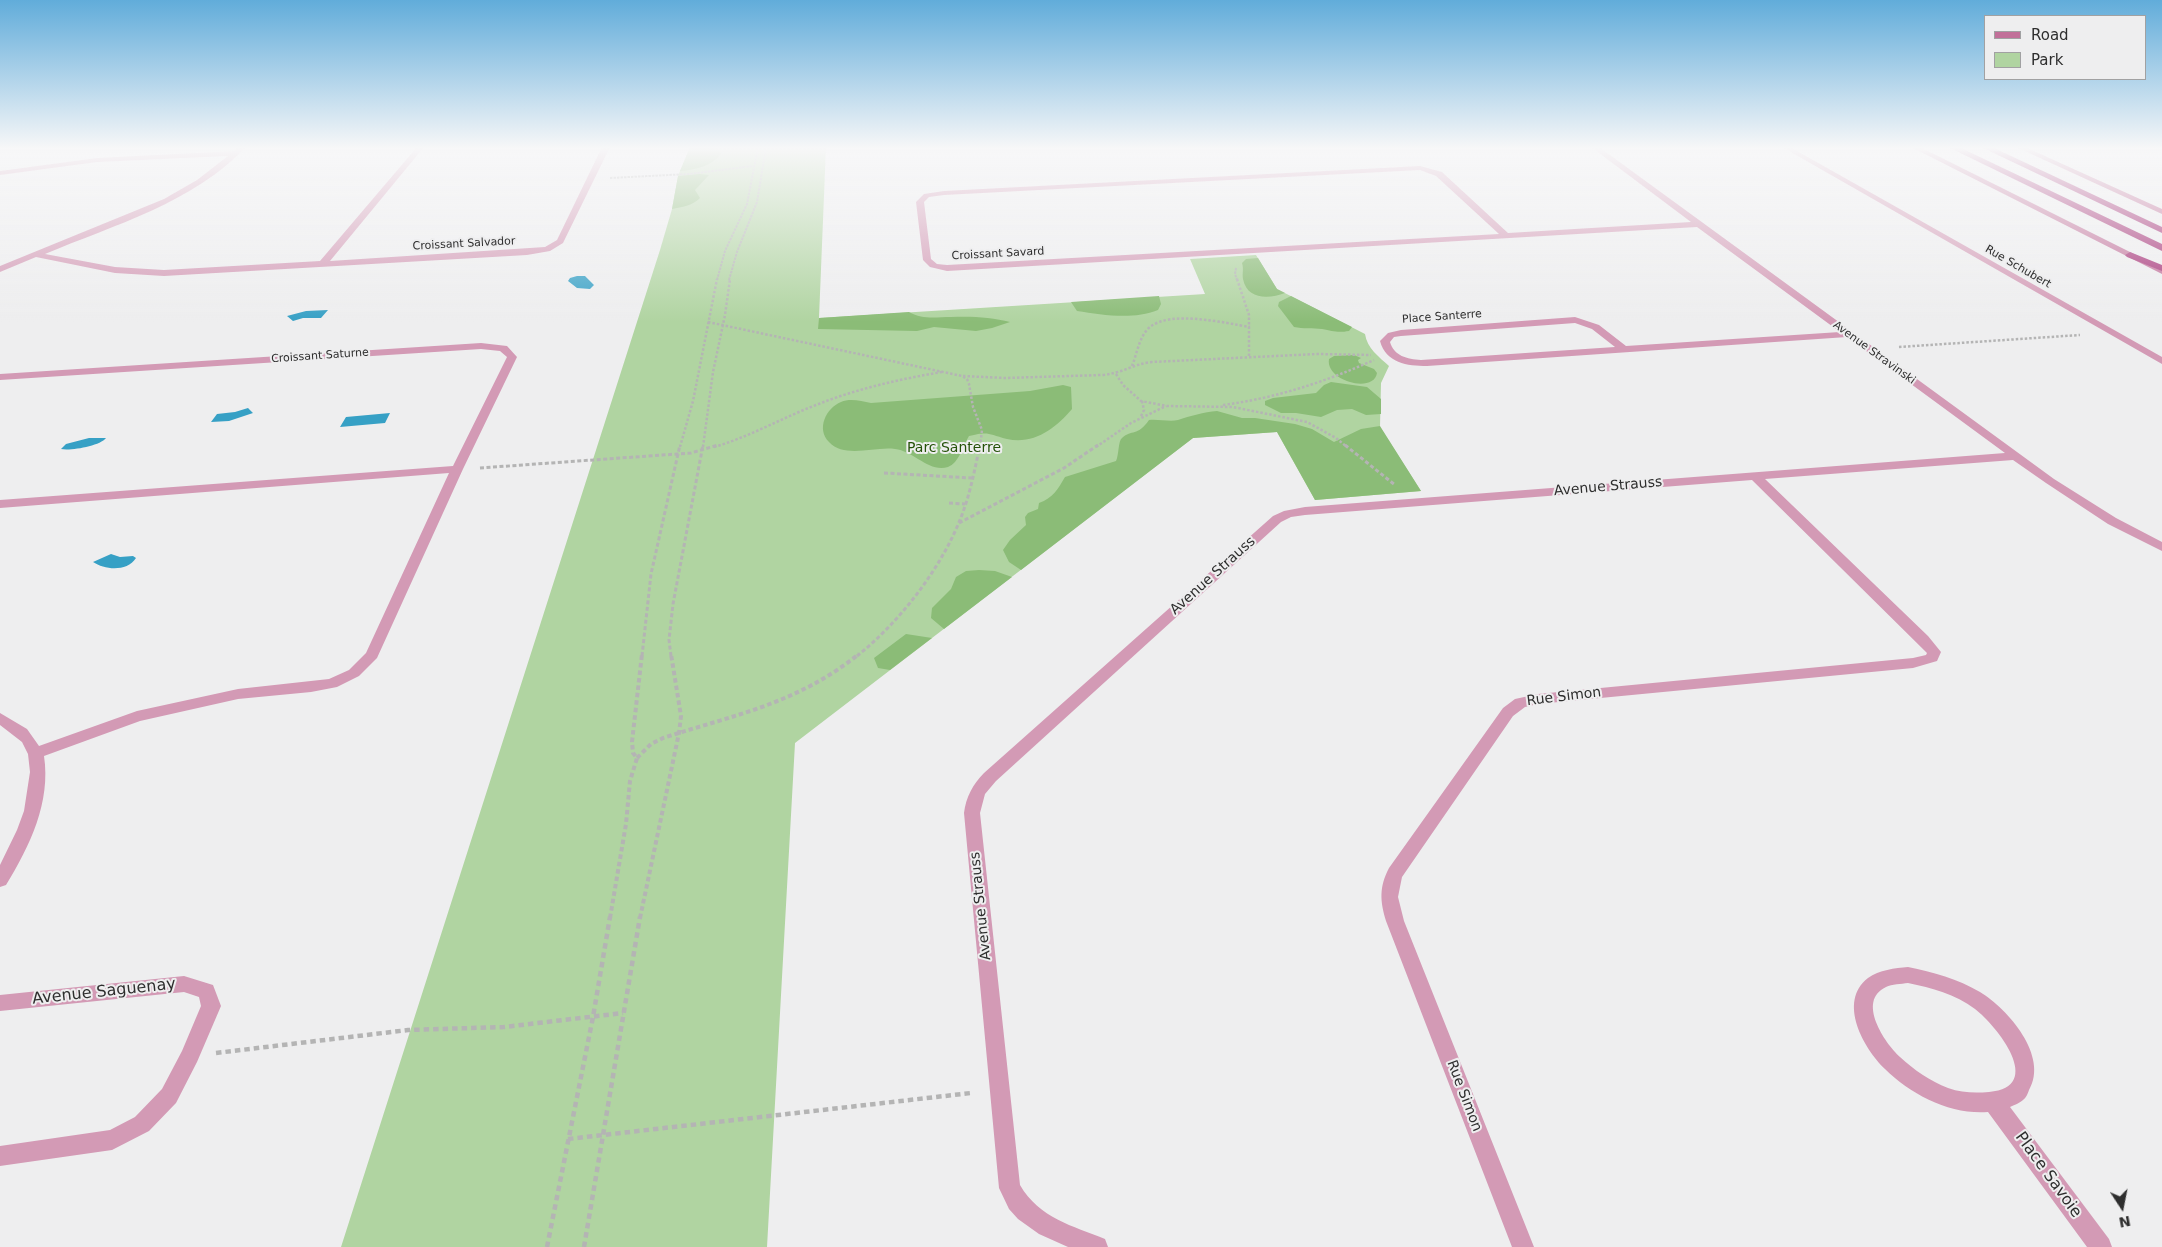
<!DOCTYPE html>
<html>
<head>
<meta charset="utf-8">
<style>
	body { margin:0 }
	#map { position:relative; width:2162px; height:1247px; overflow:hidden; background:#eeeeef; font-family:"DejaVu Sans",sans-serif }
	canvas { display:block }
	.legend { position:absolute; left:1984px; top:15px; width:162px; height:65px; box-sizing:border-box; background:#eeeeef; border:1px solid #a1a1a2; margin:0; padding:6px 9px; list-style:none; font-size:15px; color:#2e2e2e }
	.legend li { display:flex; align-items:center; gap:10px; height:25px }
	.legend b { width:25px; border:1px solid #a1a1a2 }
	.north { position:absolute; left:2097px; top:1182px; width:50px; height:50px; -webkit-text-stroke:4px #eeeeef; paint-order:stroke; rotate:169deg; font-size:14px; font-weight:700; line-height:20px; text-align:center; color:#2e2e2e }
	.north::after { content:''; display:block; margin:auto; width:18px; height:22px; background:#2e2e2e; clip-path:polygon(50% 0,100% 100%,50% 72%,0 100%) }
</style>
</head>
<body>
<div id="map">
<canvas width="2162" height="1247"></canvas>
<ul class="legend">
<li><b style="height:6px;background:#c17099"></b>Road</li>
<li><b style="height:14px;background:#b0d4a1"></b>Park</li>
</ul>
<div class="north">N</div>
</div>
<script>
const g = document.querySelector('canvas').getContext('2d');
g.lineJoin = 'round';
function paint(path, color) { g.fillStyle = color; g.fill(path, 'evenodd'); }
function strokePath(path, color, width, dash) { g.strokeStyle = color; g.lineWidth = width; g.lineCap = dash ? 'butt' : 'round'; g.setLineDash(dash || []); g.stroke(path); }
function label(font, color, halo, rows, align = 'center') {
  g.font = font + ' "DejaVu Sans",sans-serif'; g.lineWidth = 4; g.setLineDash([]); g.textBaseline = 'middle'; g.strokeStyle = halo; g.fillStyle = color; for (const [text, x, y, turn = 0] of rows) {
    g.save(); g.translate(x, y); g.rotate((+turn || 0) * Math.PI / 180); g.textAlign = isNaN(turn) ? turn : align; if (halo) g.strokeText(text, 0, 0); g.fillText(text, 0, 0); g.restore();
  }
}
paint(new Path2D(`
	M 690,147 L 826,147 L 819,318 L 1205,294 L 1190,259 L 1256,255 L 1277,289 L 1365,334 C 1367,348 1379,357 1389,366 L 1381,383 L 1380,427 L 1421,491 L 1315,500 L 1277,432 L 1193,438 L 795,743 L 767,1247 L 341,1247 L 660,250 L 672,209 L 678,176 Z`), '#b0d4a1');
paint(new Path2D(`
	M 690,147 L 717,147 L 721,154 C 712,166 695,170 680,171 Z
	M 700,174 L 709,175 L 695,190 L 700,198 C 692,206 682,207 672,209 L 678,176 Z
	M 1258,258 L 1277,289 L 1285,293 C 1269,299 1247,300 1243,279 C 1242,273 1244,269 1242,263 L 1246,259 Z
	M 1159,296 L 1161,304 L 1158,310 C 1133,320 1103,315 1077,311 L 1071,302 Z
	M 1291,296 L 1352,327 L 1349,331 C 1337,333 1333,331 1322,329 C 1313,328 1303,329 1294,327 L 1278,306 L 1279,302 Z
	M 909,312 C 923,320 936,317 951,317 C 970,316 992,317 1010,322 L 992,328 L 976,331 L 934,327 L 917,331 L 818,329 L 819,318 Z
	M 1354,355 L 1361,358 L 1358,360 L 1359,363 L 1374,369 L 1377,373 C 1374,394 1325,381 1329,359 L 1334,356 Z
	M 1331,382 L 1367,387 L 1381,399 L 1381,414 L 1366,415 L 1352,409 L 1337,410 L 1321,417 L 1296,413 L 1281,413 L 1265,405 L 1265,401 L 1273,398 L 1316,393 L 1324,385 Z
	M 1063,385 L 1071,387 L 1072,409 C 1056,428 1034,445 1007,439 C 988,434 989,431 969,436 C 963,446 959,463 948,467 C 929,473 914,451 895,449 C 875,446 845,459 829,442 C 816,429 826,408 841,402 C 850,398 861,401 871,403 L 1030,391 Z
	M 1217,411 L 1242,418 L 1255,418 L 1295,424 L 1312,429 L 1334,442 L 1361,429 L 1380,426 L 1421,491 L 1315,500 L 1277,432 L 1193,438 L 1021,570 L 1009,562 L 1003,550 L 1010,540 L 1026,525 L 1025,517 L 1028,513 L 1038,509 L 1039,503 C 1053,498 1058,489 1065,477 L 1116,461 C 1119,455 1118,441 1122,438 C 1132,429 1137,437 1149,420 C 1158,419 1170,422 1178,420 C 1190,416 1204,412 1217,411 Z
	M 979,570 L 995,571 L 1012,577 L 944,629 L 931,618 L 932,608 L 951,589 L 956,577 L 966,571 Z
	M 906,634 L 932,638 L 890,670 L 878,668 L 874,658 Z`), '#8bbc77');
paint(new Path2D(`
	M 577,276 L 585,276 L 594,285 L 590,289 L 577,288 L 568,281 L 570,278 Z
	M 328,310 L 321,318 L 303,318 L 293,321 L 287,316 L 306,311 Z
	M 248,408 L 253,413 L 229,421 L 211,422 L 217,414 L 235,412 Z
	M 390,413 L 385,423 L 340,427 L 346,417 Z
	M 89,438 L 106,438 C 100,446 71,451 61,449 L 66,444 Z
	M 111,554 L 120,557 L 133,556 L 136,558 C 127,572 105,570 93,562 Z`), '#36a0c5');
strokePath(new Path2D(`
	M 610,178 L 689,174 L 753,166
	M 1236,268 L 1235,274 L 1237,280
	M 717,280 L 725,251 L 747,204 L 758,147
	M 729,280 L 737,252 L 757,202 L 766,147`), '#b4b4b4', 2, [2.5, 1]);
strokePath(new Path2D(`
	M 1237,279 L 1249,315 L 1249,357
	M 708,322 L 962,376 L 967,379 L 969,384 L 973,407 L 982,430 L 980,447
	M 1899,347 L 2080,335
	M 1132,366 C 1137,354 1139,336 1150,327 C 1171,310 1225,323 1250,327
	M 1116,374 L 1123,385 L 1141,401 L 1167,406 L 1233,407 L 1307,422 L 1336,438 L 1347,447
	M 963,376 L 1005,378 L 1101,375 C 1121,374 1133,364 1152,362 L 1317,354 L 1371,355
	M 1223,405 C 1276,398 1325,382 1374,360
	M 1141,416 L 1144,410 L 1142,401
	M 680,447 L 693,401 L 717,279
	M 703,447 L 713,372 L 725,315 L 730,279
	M 714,447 C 749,437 782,418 816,405 C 856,389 900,379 942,372
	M 1096,447 L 1131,423 L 1166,406`), '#b4b4b4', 2.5, [2.5, 2]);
strokePath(new Path2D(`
	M 1345,445 L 1395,485
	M 480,468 L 691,453 L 718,445
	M 884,473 L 972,478
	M 949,503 L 965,504
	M 959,523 L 1064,468 L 1098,445
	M 642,656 L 651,574 L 680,445
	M 671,656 L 669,640 L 673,604 L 703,445
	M 857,656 C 901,621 944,565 963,512 C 971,490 975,468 980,445`), '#b4b4b4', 3, [4, 2.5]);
strokePath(new Path2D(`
	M 637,758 L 651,744 L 663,738 C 737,714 796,704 859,654
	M 610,918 L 626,824 L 630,781 L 637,758 L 633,753 L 632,742 L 642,654
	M 640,918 L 679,733 L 681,716 L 671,654`), '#b4b4b4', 4, [4.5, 3]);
strokePath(new Path2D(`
	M 216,1053 L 408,1030 L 504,1027 L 623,1013
	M 568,1139 L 971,1093
	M 547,1247 L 593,1017 L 610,917
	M 584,1247 L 640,917`), '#b4b4b4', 4.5, [5.5, 4]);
paint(new Path2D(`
	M 238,147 L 246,147 C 193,203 114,225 45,254 L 115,267 L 164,270 L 320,261 L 417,147 L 424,147 L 330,261 L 545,247 L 557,240 L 602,147 L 610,147 L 563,243 L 550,251 L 527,255 L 164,276 L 115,273 L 36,257 L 0,272 L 0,266 L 164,199 L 197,180 L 228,156 L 97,162 L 0,175 L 0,171 L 97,158 L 234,151 Z
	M 1591,147 L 1599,147 L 2054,479 L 2116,518 L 2162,542 L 2162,551 L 2108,524 L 2046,483 L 2013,460 L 1765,479 L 1928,636 L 1941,652 L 1937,661 L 1913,668 L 1538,704 L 1525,707 L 1513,716 L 1402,877 L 1398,897 L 1404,921 L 1534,1247 L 1512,1247 L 1386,921 C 1380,901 1379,887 1389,868 L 1503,708 L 1515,699 L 1538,694 L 1913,658 L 1926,655 L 1927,653 L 1752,480 L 1305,515 L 1291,517 L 1281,522 L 996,781 L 985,794 L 980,813 L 1020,1185 C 1039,1218 1073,1226 1105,1239 L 1108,1247 L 1068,1247 L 1039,1234 L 1018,1219 L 1009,1209 L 999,1188 L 964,813 C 966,797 973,784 984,773 L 1273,516 L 1284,511 L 1305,507 L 2005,453 L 1847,337 L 1427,366 C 1407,366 1386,363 1380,341 L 1388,333 L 1401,330 L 1575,317 L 1599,325 L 1626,346 L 1840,332 L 1697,227 L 947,271 L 930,267 L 923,260 L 916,202 L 924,194 L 944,191 L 1420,166 L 1442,172 L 1508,233 L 1691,222 ZM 1420,170 L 1436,176 L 1499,234 L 947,265 L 937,264 L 931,259 L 924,202 L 929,197 L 944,195 ZM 1575,323 L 1592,329 L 1615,347 L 1421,360 C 1407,359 1394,356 1390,342 L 1394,337 L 1401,336 Z
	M 1782,147 L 1790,147 L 2162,357 L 2162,364 Z
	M 481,343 L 507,346 L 517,357 L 463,469 L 377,658 L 359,676 L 337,687 L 311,692 L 238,699 L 140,721 L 44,756 C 51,802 30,846 6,885 L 0,887 L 0,865 L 17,830 L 24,811 L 30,772 L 28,754 L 22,742 L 0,725 L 0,713 L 27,729 L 39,746 L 137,711 L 238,689 L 329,679 L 349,670 L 366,653 L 449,473 L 0,508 L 0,500 L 453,466 L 507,357 L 500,351 L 481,349 L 0,380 L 0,374 Z
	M 1908,967 C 1933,972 1958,979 1980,992 C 2008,1009 2049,1056 2029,1090 C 2028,1093 2026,1098 2023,1100 C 2020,1103 2014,1105 2010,1107 L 2109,1239 L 2112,1247 L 2087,1247 L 1988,1112 C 1951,1115 1911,1095 1885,1069 C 1864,1049 1837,1002 1868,978 C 1879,970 1895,968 1908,967 ZM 1908,983 C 1932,988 1955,994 1975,1009 C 1997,1026 2046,1087 1989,1092 C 1975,1093 1962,1093 1948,1088 C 1930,1081 1914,1070 1900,1057 C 1885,1043 1856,1001 1886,987 C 1892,984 1901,984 1908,983 Z
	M 184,976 L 213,985 L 221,1006 L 197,1062 L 176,1103 L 149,1131 L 112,1150 L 0,1166 L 0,1146 L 110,1130 L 135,1117 L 162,1089 L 182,1051 L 201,1006 L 199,997 L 184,992 L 0,1011 L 0,995 Z`), '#d39ab5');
paint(new Path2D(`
	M 1911,147 L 1920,147 L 2162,268 L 2162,274 Z
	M 2016,147 L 2025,147 L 2162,209 L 2162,214 Z`), '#c17099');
paint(new Path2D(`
	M 1948,147 L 1959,147 L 2162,244 L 2162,251 Z
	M 1981,147 L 1992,147 L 2162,227 L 2162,233 Z
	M 2130,252 L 2162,265 L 2162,271 L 2127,257 L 2125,255 Z`), '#a42e74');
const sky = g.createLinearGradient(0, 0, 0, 322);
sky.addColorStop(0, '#61acda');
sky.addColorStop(0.46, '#f7f7f8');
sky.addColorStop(1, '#f7f7f800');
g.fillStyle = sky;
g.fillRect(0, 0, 2162, 322);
label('11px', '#2e2e2e', '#eeeeef', [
	["Croissant Salvador",464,244,-3],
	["Croissant Savard",998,254,-3],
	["Rue Schubert",2018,267,30],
	["Place Santerre",1442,317,-4],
	["Avenue Stravinski",1874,353,36],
	["Croissant Saturne",320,356,-4]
]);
label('14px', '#245108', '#eeeeef', [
	["Parc Santerre",954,448]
]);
label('14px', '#2e2e2e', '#eeeeef', [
	["Avenue Strauss",1608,487,-5],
	["Avenue Strauss",1213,576,-42],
	["Rue Simon",1564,697,-7],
	["Avenue Strauss",981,906,-96],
	["Rue Simon",1464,1096,69]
]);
label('16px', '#2e2e2e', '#eeeeef', [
	["Avenue Saguenay",104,992,-6],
	["Place Savoie",2048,1175,54]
]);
</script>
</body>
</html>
